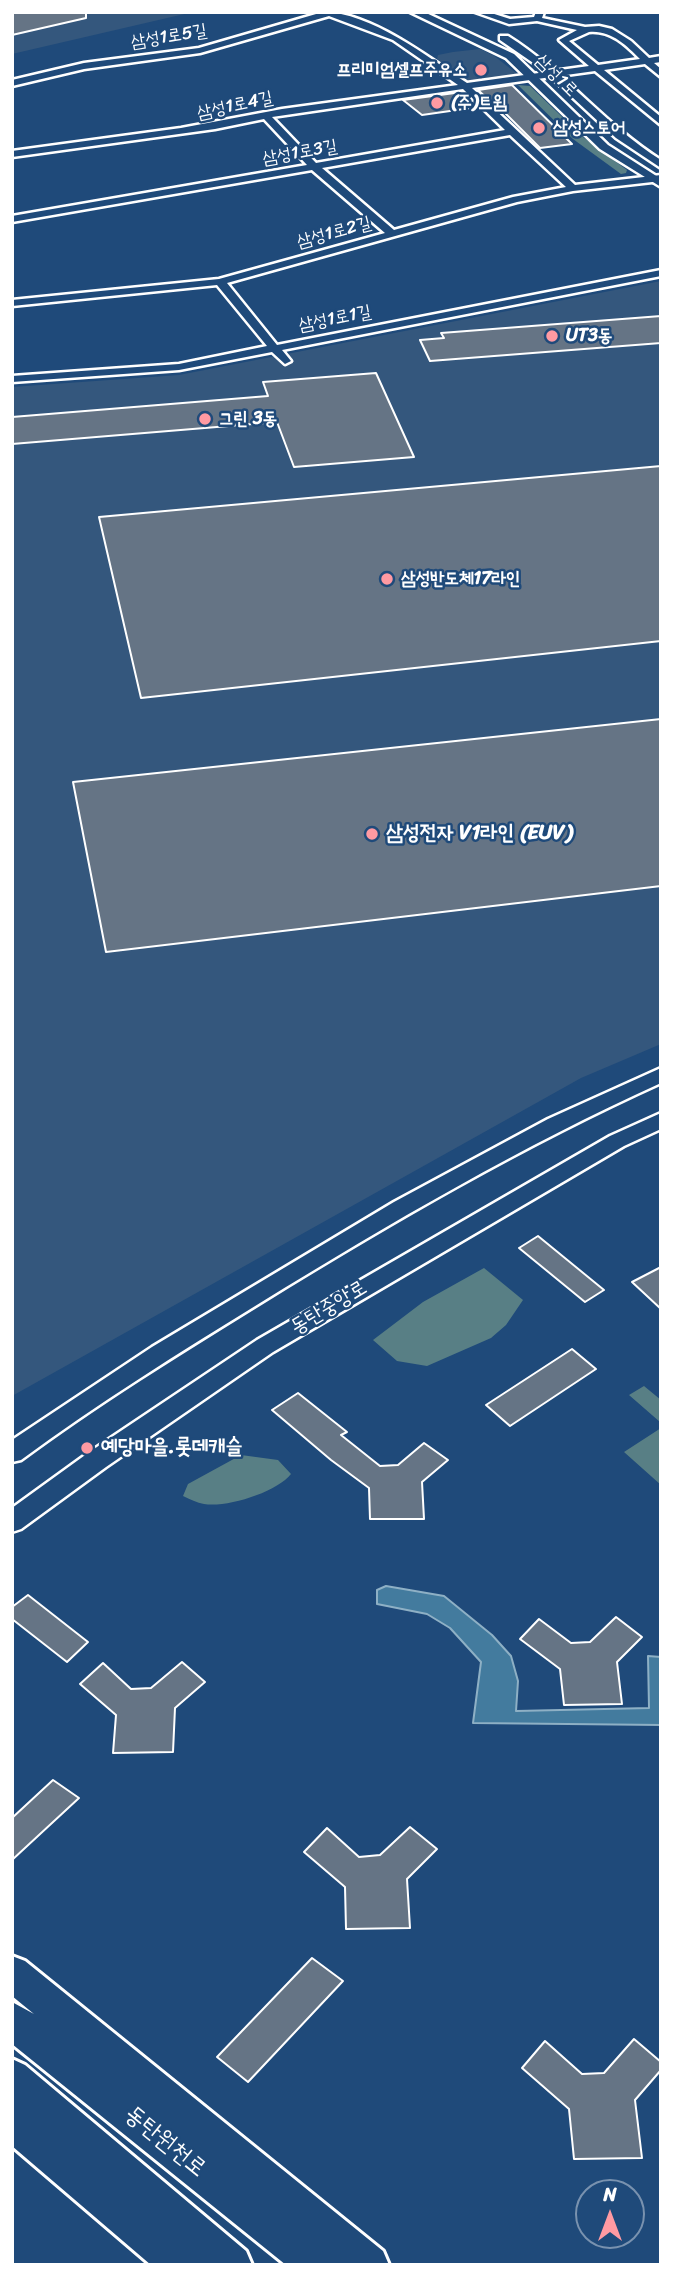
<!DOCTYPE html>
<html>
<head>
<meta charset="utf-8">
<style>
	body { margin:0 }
	#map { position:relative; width:673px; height:2277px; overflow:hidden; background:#1f4a7a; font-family:Sriracha,sans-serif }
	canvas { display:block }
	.frame { position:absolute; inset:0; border:14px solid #fff; pointer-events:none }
	.north { position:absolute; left:575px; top:2179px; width:70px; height:70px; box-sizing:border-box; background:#1f4a7a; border:2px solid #7992af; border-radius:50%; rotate:0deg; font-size:19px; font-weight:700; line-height:28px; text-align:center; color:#fff }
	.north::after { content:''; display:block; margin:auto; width:24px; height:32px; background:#ff9aa2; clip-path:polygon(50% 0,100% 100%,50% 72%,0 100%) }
</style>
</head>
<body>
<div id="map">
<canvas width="673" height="2277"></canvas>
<div class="frame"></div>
<div class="north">N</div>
</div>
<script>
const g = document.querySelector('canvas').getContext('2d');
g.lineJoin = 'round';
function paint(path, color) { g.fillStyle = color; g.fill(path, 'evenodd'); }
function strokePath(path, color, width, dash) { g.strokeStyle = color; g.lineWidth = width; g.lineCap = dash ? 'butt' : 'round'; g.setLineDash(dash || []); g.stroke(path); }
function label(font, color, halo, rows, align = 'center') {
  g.font = font + ' Sriracha,"Poor Story",sans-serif'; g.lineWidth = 5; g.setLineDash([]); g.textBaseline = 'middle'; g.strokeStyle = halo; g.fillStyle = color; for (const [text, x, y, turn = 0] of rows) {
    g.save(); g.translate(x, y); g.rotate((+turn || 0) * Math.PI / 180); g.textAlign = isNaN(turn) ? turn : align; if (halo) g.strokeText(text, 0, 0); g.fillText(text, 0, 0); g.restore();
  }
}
paint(new Path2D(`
	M 12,12 L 193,12 L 12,54 Z
	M 480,49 L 493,55 L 521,77 L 466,82 L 437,59 L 438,55 L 453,52 Z
	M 661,281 L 661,1044 L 581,1078 L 12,1396 L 12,387 L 179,375 Z`), '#34577d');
paint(new Path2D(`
	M 518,85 L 530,86 L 583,137 L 627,170 L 626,173 L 621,174 L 573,139 Z
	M 484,1268 L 523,1300 L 506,1325 L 491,1338 L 427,1366 L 397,1361 L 373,1340 L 423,1302 Z
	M 644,1386 L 661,1400 L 660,1422 L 629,1395 Z
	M 661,1428 L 661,1485 L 624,1452 Z
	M 241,1455 L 278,1460 L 291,1474 C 277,1492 227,1508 204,1504 C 197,1503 190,1499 183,1496 L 188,1484 Z`), '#587f85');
const water = new Path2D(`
	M 386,1586 L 444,1596 L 492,1635 L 511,1656 L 518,1681 L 516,1711 L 649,1708 L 648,1656 L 661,1657 L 661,1725 L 473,1723 L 481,1662 L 450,1628 L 427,1614 L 377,1604 L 377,1590 Z`);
paint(water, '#437b9e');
strokePath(water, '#8eb0c5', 2);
const building = new Path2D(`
	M 12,12 L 86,12 L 86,18 L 12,35 Z
	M 512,85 L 572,144 L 540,148 L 497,105 L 494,105 L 478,90 Z
	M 462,92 L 478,107 L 422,115 L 403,100 Z
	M 661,316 L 661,343 L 430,361 L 420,340 L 444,338 L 441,333 Z
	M 376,373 L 414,457 L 294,467 L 277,422 L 12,444 L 12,417 L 268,396 L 263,382 Z
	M 661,466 L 661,641 L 141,698 L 99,517 Z
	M 661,719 L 661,886 L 106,952 L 73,782 Z
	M 538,1236 L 604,1290 L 585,1302 L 519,1248 Z
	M 661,1267 L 661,1309 L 632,1282 Z
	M 572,1349 L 596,1369 L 510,1426 L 486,1405 Z
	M 298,1393 L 347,1432 L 341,1435 L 380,1466 L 398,1465 L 424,1443 L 448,1460 L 422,1482 L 424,1519 L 370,1519 L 369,1488 L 331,1460 L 272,1410 Z
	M 28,1595 L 88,1642 L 67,1662 L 12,1619 L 12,1607 Z
	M 616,1617 L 642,1637 L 617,1662 L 622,1704 L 564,1705 L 560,1669 L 520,1639 L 539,1619 L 571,1643 L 590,1642 Z
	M 182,1662 L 205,1682 L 175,1708 L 173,1752 L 113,1753 L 116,1715 L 80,1684 L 103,1663 L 131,1689 L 151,1688 Z
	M 53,1780 L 79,1798 L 12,1860 L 12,1818 Z
	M 410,1827 L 437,1849 L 407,1879 L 410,1928 L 346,1929 L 345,1887 L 304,1852 L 327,1828 L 359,1857 L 380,1855 Z
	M 312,1958 L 343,1981 L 248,2082 L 217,2057 Z
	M 634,2039 L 661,2062 L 661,2070 L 635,2100 L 642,2158 L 574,2159 L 569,2109 L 522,2068 L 545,2041 L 582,2074 L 604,2073 Z`);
paint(building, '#657485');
strokePath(building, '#fff', 2);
const minor = new Path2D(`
	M 323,12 C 370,12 428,57 467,83 L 589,66 L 559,40 L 577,30 L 537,21 L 509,24 L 475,12 L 488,12 L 510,19 L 534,17 L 536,12 L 544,12 L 542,18 L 585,27 L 599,26 L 612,29 L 631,41 L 649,58 L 661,56 L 661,62 L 654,63 L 661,69 L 661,77 L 645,64 L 604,70 L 661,117 L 661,125 L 595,71 L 472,88 L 575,185 L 661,175 L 661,181 L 573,191 L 517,202 L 227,283 L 277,345 L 661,270 L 661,276 L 282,350 L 291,361 L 285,364 L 272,352 L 179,370 L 12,382 L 12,376 L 179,364 L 267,346 L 217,285 L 12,306 L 12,300 L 219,279 L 385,233 L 312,170 L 12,222 L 12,216 L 307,165 L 264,119 L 215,129 L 12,157 L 12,151 L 181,128 L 282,109 L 458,85 L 393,40 L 329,16 L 200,53 L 84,69 L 12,86 L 12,80 L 84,63 L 199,48 ZM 589,32 C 611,30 626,45 640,59 L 598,65 L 569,41 ZM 463,89 L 505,130 L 316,163 L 272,117 ZM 510,135 L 566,187 L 513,197 L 394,230 L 322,168 Z`);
const tertiary = new Path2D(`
	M 410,12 L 424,12 L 514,54 L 608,145 L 661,179 L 661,187 L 600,149 L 506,58 Z
	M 500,36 L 508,36 C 564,71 605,125 661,160 L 661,168 L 616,138 L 542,69 L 500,40 Z
	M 661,1068 L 661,1083 C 522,1146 390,1223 260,1303 C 179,1353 98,1403 21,1460 L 12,1462 L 12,1440 L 152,1347 L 394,1202 L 548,1119 Z
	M 661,1113 L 661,1129 L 624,1146 L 273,1352 L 106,1467 L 21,1529 L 12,1532 L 12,1508 L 88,1453 L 257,1340 L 610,1136 Z`);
const primary = new Path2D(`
	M 12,1956 L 25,1961 L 383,2251 L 389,2265 L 286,2265 L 12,2044 L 12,2002 L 34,2014 L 12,1996 Z
	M 12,2059 L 25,2065 L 246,2251 L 252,2265 L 151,2265 L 12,2146 Z`);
strokePath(minor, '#fff', 5);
strokePath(tertiary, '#fff', 5);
strokePath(primary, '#fff', 6);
paint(minor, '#1f4a7a');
paint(tertiary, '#1f4a7a');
paint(primary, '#1f4a7a');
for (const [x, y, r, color] of [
	[481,70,7,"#ff9aa2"],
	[437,103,7,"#ff9aa2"],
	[539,128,7,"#ff9aa2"],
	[552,336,7,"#ff9aa2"],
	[205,419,7,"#ff9aa2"],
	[387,579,7,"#ff9aa2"],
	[372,834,7,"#ff9aa2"],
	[87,1448,7,"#ff9aa2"]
]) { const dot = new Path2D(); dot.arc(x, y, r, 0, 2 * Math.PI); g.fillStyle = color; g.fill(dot); strokePath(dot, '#1f4a7a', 2.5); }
label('18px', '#fff', '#1f4a7a', [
	["삼성1로5길",169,37,-9],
	["삼성1로",556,76,45],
	["삼성1로4길",235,106,-12],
	["삼성1로3길",300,153,-10],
	["삼성1로2길",334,233,-15],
	["삼성1로1길",335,319,-11]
]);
label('bold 18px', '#fff', '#1f4a7a', [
	["프리미엄셀프주유소",467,70,"right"],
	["(주)트윔",451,103],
	["삼성스토어",553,128],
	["UT3동",566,336],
	["그린 3동",219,419],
	["삼성반도체17라인",401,579]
], 'left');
label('bold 21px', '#fff', '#1f4a7a', [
	["삼성전자 V1라인 (EUV)",386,834],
	["예당마을.롯데캐슬",101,1448]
], 'left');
label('21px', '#fff', '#1f4a7a', [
	["동탄중앙로",329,1308,-31]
]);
label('24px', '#fff', '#1f4a7a', [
	["동탄원천로",165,2142,39]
]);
</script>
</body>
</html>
